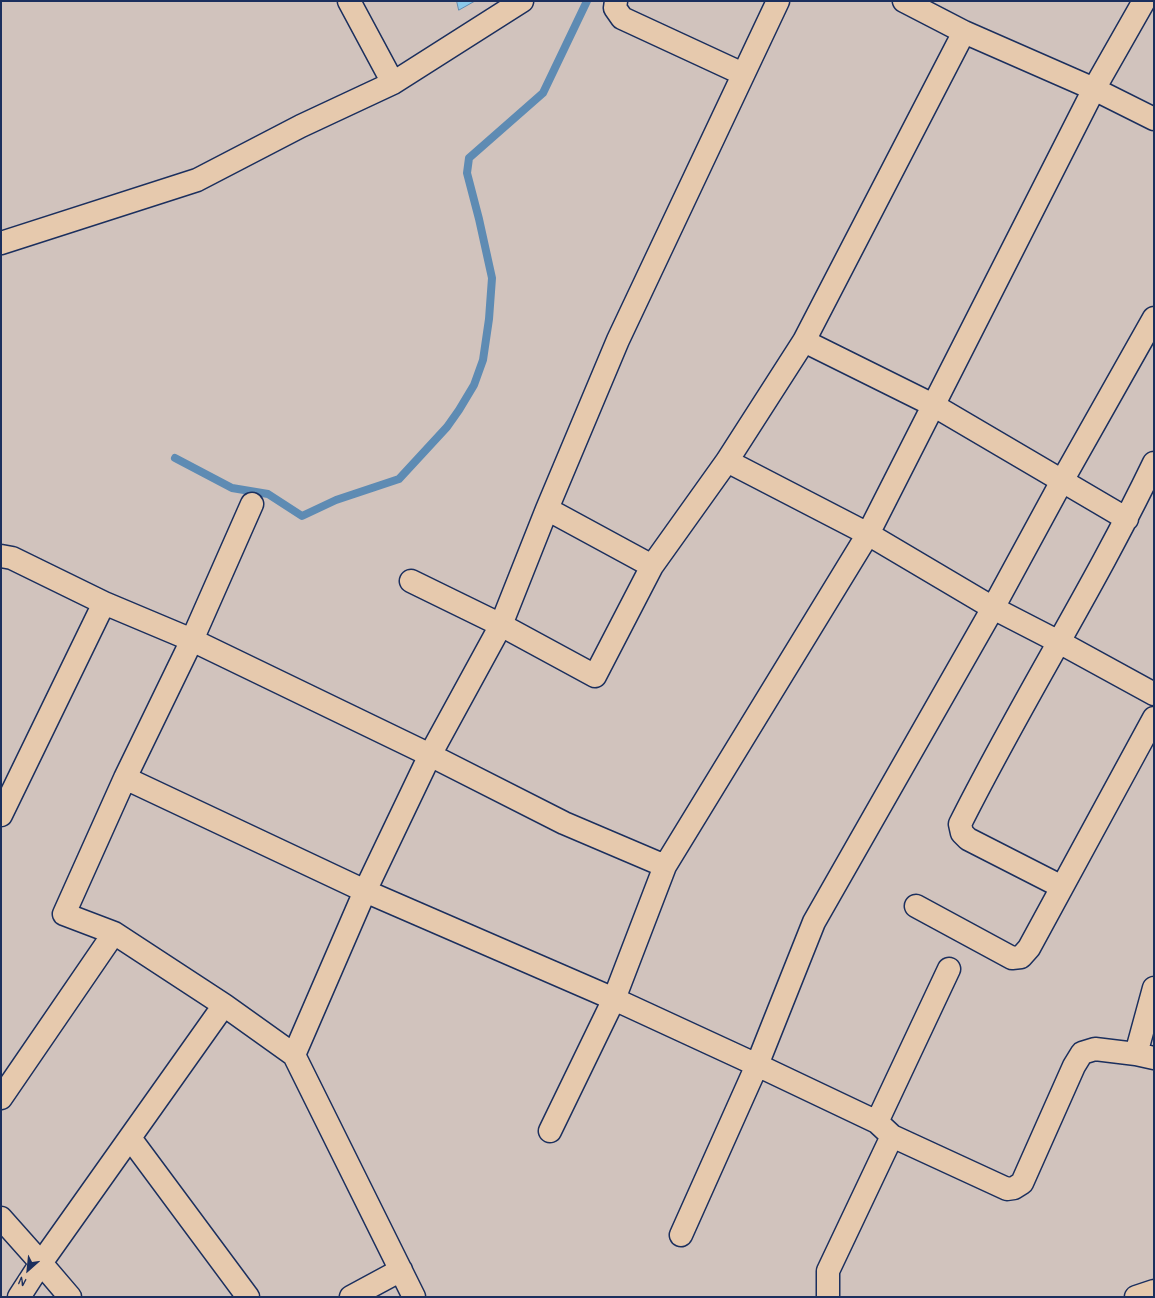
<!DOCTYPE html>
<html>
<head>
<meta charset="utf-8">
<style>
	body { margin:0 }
	#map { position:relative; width:1155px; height:1298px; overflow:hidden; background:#d1c3bd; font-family:Pangolin,sans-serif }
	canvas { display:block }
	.frame { position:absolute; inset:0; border:2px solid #1b2f5e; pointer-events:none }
	.north { position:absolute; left:8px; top:1250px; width:40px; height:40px; -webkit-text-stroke:3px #e6c9ad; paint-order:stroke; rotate:207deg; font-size:11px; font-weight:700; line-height:16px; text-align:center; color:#1b2f5e }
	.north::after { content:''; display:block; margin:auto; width:14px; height:18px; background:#1b2f5e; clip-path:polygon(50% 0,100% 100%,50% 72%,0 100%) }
</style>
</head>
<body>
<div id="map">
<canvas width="1155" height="1298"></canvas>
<div class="frame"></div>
<div class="north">N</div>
</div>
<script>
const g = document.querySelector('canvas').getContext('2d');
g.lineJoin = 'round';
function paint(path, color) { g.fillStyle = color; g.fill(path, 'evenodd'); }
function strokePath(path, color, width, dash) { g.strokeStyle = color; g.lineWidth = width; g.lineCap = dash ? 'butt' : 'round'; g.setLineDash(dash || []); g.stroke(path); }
const water = new Path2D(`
	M 457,1 L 475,1 L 459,10 Z`);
paint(water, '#8ac9eb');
strokePath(water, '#5e8bb3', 1);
strokePath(new Path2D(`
	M 175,458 L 232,488 L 268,494 L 302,516 L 336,500 L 399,479 L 447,427 L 459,410 L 474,385 L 483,360 L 489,319 L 492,278 L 479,219 L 467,173 L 469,158 L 543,93 L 587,1`), '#5e8bb3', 8);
const minor = new Path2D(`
	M 349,1 L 393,83
	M 616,1 L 615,8 L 622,18 L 743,74
	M 904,1 L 964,32 L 1094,89 L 1154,119
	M 1,243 L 197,180 L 301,126 L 393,83 L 522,1
	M 804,341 L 933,405 L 1127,519
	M 727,461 L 868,534 L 993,608 L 1059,642 L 1154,694
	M 252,504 L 192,640 L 125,778 L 64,914 L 114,933 L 224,1005 L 294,1055 L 365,891 L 430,755 L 501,625 L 547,509 L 618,340 L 778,1
	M 547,509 L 652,566
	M 1,556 L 12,558 L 104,603
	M 411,581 L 501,625 L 595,676 L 652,566 L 727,461 L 804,341 L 964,32
	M 125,778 L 365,891 L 614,999 L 757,1065 L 877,1122 L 892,1136 L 1007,1189 L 1014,1188 L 1022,1183 L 1074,1066 L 1082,1053 L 1095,1049 L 1136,1054 L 1154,1058
	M 1,815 L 104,603 L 192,640 L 430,755 L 564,823 L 665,866
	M 1062,887 L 968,839 L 962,833 L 960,824 C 1021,702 1095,586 1154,463
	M 916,906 L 1012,958 L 1021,957 L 1029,948 L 1154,718
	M 1136,1054 L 1154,988
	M 294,1055 L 414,1297
	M 1,1098 L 114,933
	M 877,1122 L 949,969
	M 550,1131 L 614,999 L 665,866 L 868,534 L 1094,89 L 1144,1
	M 130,1138 L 248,1297
	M 1,1218 L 41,1263 L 70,1297
	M 681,1235 L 757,1065 L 814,922 L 993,608 L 1062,481 L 1154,318
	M 19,1297 L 41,1263 L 224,1005
	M 351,1297 L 401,1270
	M 828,1297 L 828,1271 L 892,1136
	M 1136,1297 L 1154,1291`);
strokePath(minor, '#1b2f5e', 25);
strokePath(minor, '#e6c9ad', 22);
</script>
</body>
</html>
